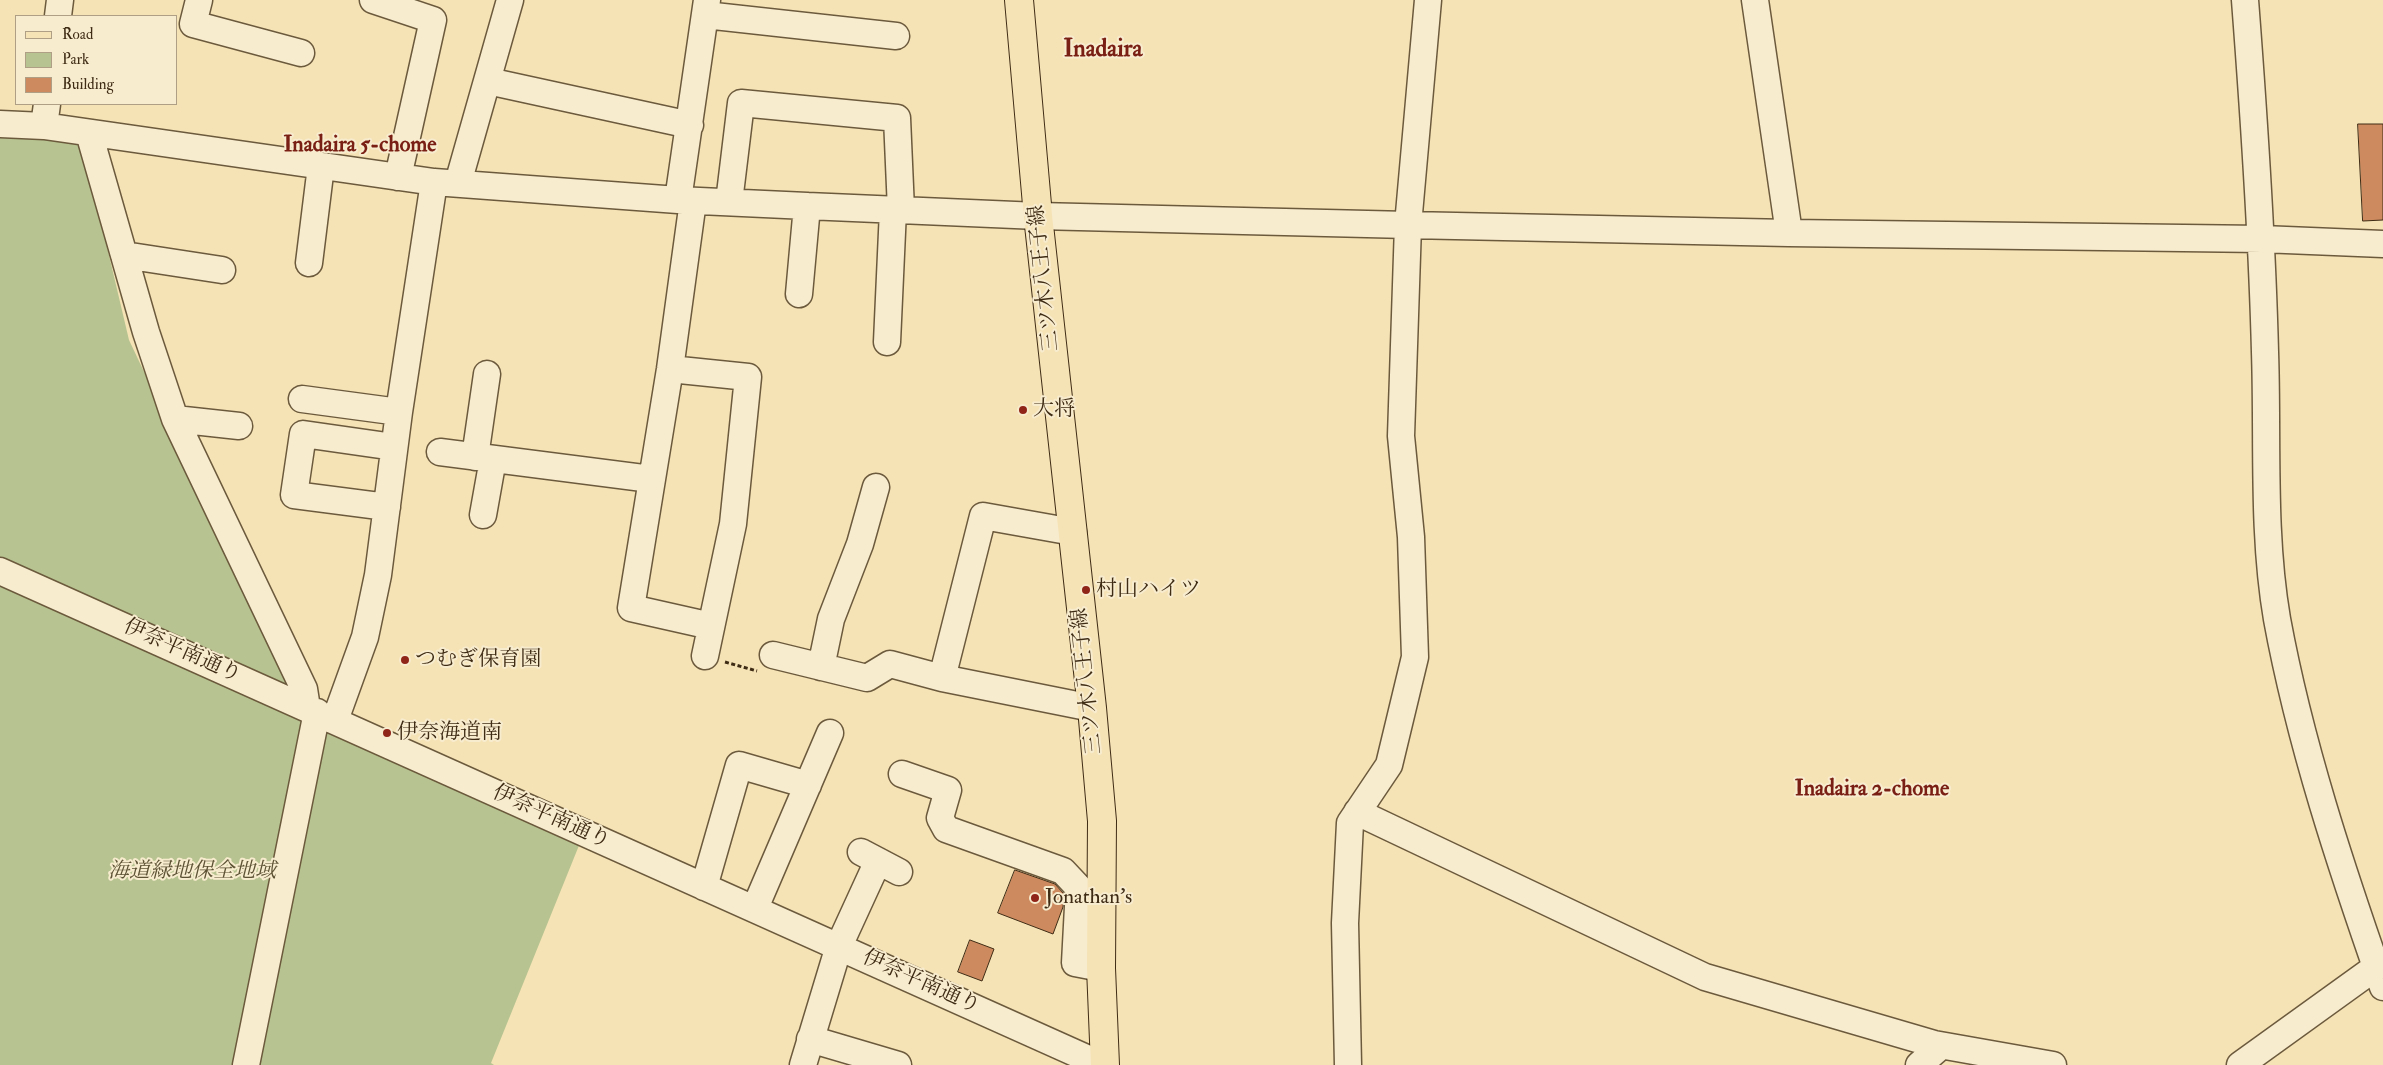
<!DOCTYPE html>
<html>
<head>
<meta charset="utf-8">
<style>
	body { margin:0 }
	#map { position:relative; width:2383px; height:1065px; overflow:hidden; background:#f5e2b5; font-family:"IM FELL Double Pica",serif }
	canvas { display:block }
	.legend { position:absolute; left:15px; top:15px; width:162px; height:90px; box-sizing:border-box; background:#f8eccf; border:1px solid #ae9f85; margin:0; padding:6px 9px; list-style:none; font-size:15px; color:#3f2c15 }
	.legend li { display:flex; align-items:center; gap:10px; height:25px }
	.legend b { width:25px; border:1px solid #ae9f85 }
</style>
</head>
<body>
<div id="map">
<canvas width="2383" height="1065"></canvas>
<ul class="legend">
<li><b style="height:6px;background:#f5e2b5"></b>Road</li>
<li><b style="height:14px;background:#b7c491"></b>Park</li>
<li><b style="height:14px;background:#cd8a5f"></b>Building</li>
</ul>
</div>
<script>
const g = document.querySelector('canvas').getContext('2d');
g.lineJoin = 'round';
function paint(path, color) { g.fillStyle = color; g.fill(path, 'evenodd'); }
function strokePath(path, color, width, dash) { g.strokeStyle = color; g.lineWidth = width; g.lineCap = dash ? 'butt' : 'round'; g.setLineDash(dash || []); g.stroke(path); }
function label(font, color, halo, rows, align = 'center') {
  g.font = font + ' "IM FELL Double Pica","Noto Serif JP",serif'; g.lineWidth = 4; g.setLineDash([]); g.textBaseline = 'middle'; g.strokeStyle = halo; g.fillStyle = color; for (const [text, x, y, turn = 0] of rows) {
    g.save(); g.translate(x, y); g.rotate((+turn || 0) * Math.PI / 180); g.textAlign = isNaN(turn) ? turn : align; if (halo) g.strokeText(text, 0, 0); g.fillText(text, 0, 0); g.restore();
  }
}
paint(new Path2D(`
	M 0,134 L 82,141 L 129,340 L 263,623 L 304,715 L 580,843 L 491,1063 L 494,1065 L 0,1065 Z`), '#b7c491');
const building = new Path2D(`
	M 2358,124 L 2383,124 L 2383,220 L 2363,221 Z
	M 1015,870 L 1055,884 L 1064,894 L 1063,907 L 1053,934 L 998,913 Z
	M 970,940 L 994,949 L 982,981 L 958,972 Z`);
paint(building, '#cd8a5f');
strokePath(building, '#3f2c15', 1);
const minor = new Path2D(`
	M 199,0 L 193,24 L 301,53
	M 373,0 L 433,20 L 398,177
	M 1755,0 L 1789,233
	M 2245,0 C 2254,117 2262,235 2265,352 C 2268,440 2262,532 2277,619 C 2300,744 2341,867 2383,987
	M 705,15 L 896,36
	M 58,16 L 60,0
	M 488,81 L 690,125
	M 0,124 L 44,126 L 434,182 L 678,200 L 807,206 L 1038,216 L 1408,225 L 1789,233 L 2262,239 L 2383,244
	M 44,126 L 47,104
	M 89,133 L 146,332 L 175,419 L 304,689 L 307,708
	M 458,183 L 510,0
	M 678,200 L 707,0
	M 693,201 L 670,369 L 631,608 L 711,626
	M 729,202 L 741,103 L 897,118 L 901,210
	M 124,255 L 222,270
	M 309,263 L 321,166
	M 799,294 L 807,206
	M 887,342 L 893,210
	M 670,369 L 748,377 L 733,524 L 705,656
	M 302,399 L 399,412
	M 175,419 L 239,426
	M 440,452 L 651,479
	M 475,457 L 487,374
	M 387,507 L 294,495 L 303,434 L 394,447
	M 483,515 L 493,459
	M 0,571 L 1102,1065
	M 773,655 L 867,678 L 890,664 L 942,678 L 1092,708
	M 821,667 L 831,619 L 860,544 L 876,487
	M 942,678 L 983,516 L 1073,532
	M 335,720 L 365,637 L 378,575 L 399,412 L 434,182
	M 902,774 L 948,790 L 940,818 L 946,829 L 1063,871 L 1079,888 L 1075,963 L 1101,968
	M 1357,812 L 1705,977 L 1934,1044 L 2053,1065
	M 861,852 L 899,872
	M 704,887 L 739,765 L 808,785
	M 755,908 L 830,733
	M 810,1039 L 898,1065
	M 246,1065 L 317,712
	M 803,1065 L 839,946 L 878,861
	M 1348,1065 L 1345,923 L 1350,823 L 1389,765 L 1415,657 L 1411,537 L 1401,436 L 1408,225 L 1428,0
	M 1919,1065 L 1941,1046
	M 2240,1065 L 2383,962`);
const major = new Path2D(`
	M 1019,0 L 1038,216 L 1092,708 L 1102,821 L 1101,968 L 1105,1065`);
strokePath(minor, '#6c5a3d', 29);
strokePath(major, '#3f2c15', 30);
strokePath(new Path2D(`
	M 725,662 L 757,671`), '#3f2c15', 3, [4, 2.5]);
strokePath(minor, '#f8eccf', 26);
strokePath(major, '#f5e2b5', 28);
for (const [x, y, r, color] of [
	[1023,410,5,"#8f2418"],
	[1086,590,5,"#8f2418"],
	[405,660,5,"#8f2418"],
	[387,733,5,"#8f2418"],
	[1035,898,5,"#8f2418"]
]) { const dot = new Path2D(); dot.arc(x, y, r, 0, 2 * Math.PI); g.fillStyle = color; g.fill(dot); strokePath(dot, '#f8eccf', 2); }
label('21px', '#3f2c15', '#f8eccf', [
	["三ツ木八王子線",1045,278,-96],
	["伊奈平南通り",182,652,24],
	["三ツ木八王子線",1088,681,-96],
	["伊奈平南通り",551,818,24],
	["伊奈平南通り",921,983,24]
]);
label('21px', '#3f2c15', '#f8eccf', [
	["大将",1033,410],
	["村山ハイツ",1096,590],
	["つむぎ保育園",415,660],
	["伊奈海道南",397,733],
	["Jonathan's",1045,898]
], 'left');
label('italic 21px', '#5d5234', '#f8eccf', [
	["海道緑地保全地域",192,872]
]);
label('bold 22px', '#7a1f14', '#f8eccf', [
	["Inadaira 5-chome",360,146],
	["Inadaira 2-chome",1872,790]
]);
label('bold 24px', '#7a1f14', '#f8eccf', [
	["Inadaira",1103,51]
]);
</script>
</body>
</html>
